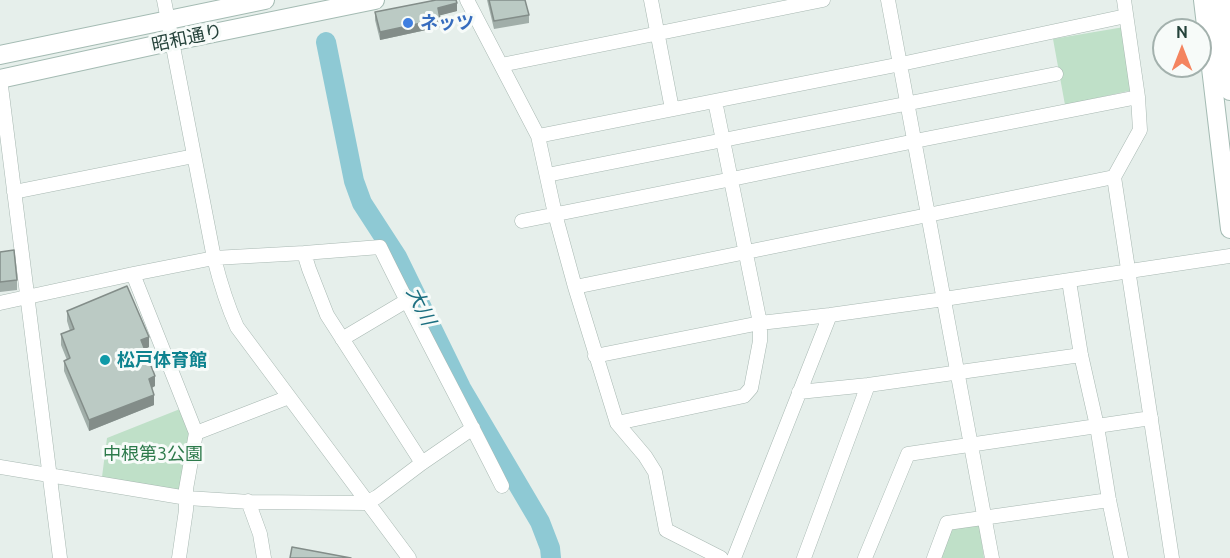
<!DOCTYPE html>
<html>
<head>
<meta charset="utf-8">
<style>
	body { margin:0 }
	#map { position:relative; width:1230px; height:558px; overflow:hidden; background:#e6efeb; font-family:Ubuntu,sans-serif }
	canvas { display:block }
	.north { position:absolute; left:1152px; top:18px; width:60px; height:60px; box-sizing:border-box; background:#f7fbf9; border:2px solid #a3b1ad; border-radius:50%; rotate:0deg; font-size:16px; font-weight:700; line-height:24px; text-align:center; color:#24423a }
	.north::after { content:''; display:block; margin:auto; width:21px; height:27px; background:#f4845f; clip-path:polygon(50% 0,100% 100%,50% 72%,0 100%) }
</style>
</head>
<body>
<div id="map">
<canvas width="1230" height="558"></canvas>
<div class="north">N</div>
</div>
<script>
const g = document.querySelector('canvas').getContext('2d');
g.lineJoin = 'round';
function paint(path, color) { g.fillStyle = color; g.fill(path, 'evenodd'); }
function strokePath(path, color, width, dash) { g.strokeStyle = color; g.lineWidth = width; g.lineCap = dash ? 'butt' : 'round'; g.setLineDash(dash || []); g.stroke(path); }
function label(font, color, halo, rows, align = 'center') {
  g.font = font + ' Ubuntu,"Noto Sans JP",sans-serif'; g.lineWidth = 6; g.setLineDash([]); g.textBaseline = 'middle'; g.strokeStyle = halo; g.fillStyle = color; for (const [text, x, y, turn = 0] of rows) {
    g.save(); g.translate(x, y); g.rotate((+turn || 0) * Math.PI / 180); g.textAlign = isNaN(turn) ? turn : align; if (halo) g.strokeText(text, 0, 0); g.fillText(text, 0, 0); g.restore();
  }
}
paint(new Path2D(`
	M 1124,27 L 1133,90 L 1065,105 L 1053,39 Z
	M 180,409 L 189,434 L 181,492 L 102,477 L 107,438 Z
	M 979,523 L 984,558 L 938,558 L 949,526 Z`), '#bfe0c8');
strokePath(new Path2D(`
	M 326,42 L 354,181 L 362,203 L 397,257 L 461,388 L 540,522 L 550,548 L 551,558`), '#8ec9d4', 20);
const street = new Path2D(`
	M 164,0 L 214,258 C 220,282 227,305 237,327 L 409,558
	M 467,0 L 538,136 L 555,214 L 575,287 L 617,423 L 645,456 L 655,472 L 666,530 L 721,558
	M 651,0 L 672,109
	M 888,0 L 992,558
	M 1124,0 L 1138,97 L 1140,130 L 1114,177 L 1172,558
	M 501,65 L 823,0
	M 0,78 L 60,558
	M 538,136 L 901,64 L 1126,16
	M 547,175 L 1056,74
	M 14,192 L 194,156
	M 522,221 L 732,179 L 915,141 L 1138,97
	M 304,253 L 309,269 L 327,315 L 422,463
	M 133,274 L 196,433 L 186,489 L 186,510 L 179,558
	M 1069,281 L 1081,355 L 1097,426 L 1109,500 L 1121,558
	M 575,287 L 1114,177
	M 0,303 L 133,274 L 214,258 L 304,253 L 380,247 C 419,327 462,406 502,486
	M 342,339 L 406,301
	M 595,356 L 760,323 L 830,315 L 944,299 L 1230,256
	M 799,392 L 868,385 L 1081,355
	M 617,423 L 744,396 L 751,388 L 760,341 L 760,323 L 715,101
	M 196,433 L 289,397
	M 0,467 L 187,498 L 250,502 L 366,503 L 377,497 L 422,463 L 473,428
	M 248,501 L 260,534 L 264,558
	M 734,558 L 830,315
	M 804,558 L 868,385
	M 865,558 L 908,454 L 1151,418
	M 934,558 L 947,523 L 1109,500`);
const secondary = new Path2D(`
	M 1203,0 L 1230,229
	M 1221,0 L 1230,91
	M 0,55 L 265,0
	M 0,79 L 160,44 L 375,0`);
strokePath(street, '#a8b8b2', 15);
strokePath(secondary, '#a4bbb3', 20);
strokePath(street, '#fff', 14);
strokePath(secondary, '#fff', 18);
paint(new Path2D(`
	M 487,0 L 525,0 L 529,15 L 529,23 L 494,29 Z
	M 457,11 L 440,15 L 440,27 L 380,40 L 375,20 L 375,12 Z
	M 0,252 L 17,280 L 17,290 L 0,292 Z
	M 67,311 L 149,347 L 144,349 L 155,386 L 152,388 L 154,405 L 89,431 L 64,371 L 64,361 L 67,360 L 61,345 L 61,334 L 70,331 L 67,321 Z`), '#a1aea9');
paint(new Path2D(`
	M 457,3 L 457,11 L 438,16 L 438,8 Z
	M 440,19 L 440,27 L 380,40 L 380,32 Z
	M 149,337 L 149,347 L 141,351 L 141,340 Z
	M 155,376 L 155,386 L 149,389 L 149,379 Z
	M 154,395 L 154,405 L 89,431 L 89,420 Z`), '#838d89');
const building = new Path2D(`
	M 436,0 L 456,0 L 457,3 L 438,8 L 440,19 L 380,32 L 375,12 Z
	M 489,0 L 525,0 L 529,15 L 494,21 Z
	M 14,250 L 17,280 L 0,282 L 0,252 Z
	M 127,286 L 149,337 L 141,340 L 155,376 L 149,379 L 154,395 L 89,420 L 64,361 L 70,358 L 61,334 L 74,329 L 67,311 Z
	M 292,547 L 351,558 L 290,558 Z`);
paint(building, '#bbcac4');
strokePath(building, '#838d89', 1.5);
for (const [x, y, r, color] of [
	[408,23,6,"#3f7fe0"],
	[105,360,6,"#0f9aa8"]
]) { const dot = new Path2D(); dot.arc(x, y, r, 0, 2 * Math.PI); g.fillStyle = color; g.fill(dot); strokePath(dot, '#f7fbf9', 2); }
label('bold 18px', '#366cbe', '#f7fbf9', [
	["ネッツ",420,23]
], 'left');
label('18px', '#24423a', '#f7fbf9', [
	["昭和通り",187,38,-12]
]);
label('bold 18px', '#0d838f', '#f7fbf9', [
	["松戸体育館",117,360]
], 'left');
label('18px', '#2d7a4b', '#f7fbf9', [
	["中根第3公園",153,454]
]);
label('italic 20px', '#1c6f80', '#f7fbf9', [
	["大川",421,306,64]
]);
</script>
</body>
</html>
